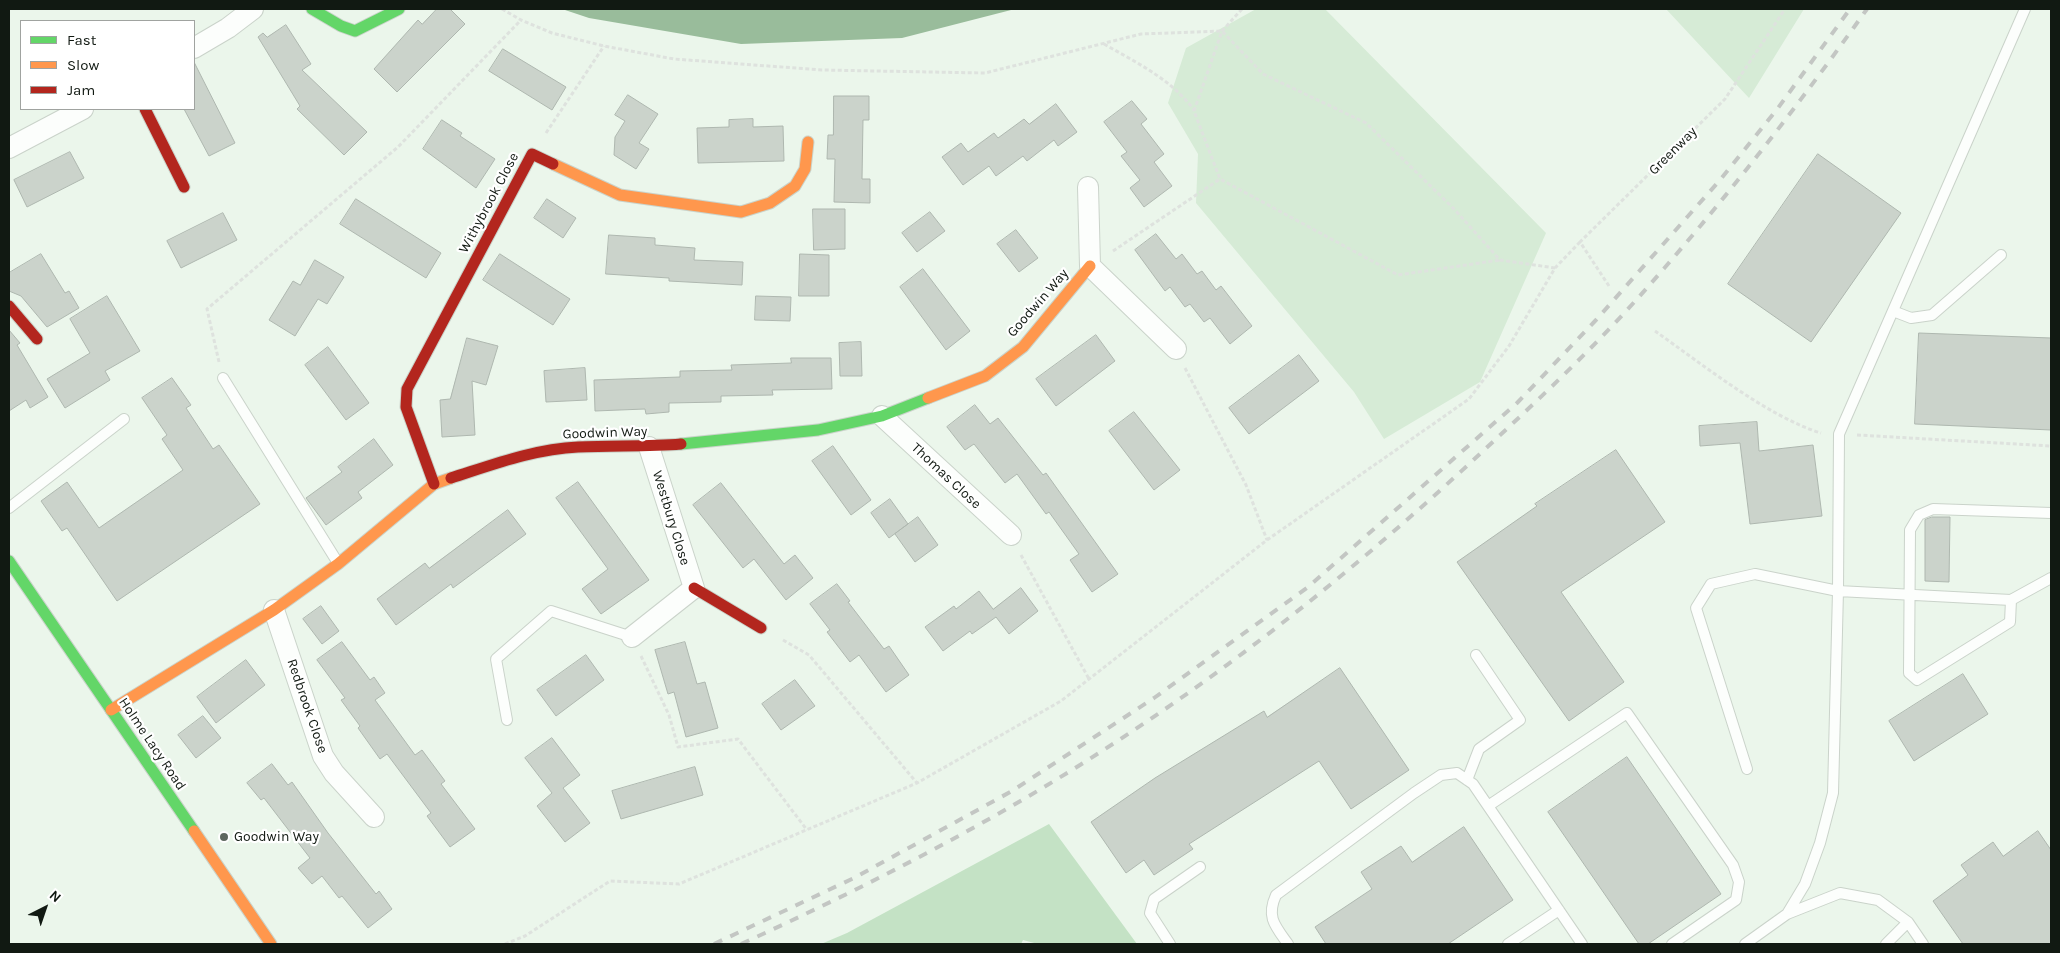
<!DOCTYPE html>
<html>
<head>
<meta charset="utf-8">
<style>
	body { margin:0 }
	#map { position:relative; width:2060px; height:953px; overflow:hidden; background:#ebf6eb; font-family:Karla,sans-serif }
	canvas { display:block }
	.frame { position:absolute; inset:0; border:10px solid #111912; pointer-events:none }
	.legend { position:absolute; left:20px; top:20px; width:175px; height:90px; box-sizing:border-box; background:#fff; border:1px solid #a0a3a0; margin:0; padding:6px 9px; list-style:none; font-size:15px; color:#111912 }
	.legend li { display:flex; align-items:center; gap:10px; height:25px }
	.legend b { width:25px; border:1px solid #a0a3a0 }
	.north { position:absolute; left:20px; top:883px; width:50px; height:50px; -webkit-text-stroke:4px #fff; paint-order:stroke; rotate:41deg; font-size:14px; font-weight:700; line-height:20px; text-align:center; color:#111912 }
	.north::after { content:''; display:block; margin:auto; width:18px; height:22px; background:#111912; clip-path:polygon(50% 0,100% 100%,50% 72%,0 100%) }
</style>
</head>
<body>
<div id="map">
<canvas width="2060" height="953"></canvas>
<div class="frame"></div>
<ul class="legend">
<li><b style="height:6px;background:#63d668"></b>Fast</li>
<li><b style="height:6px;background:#ff974d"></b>Slow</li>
<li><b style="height:6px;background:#b3261e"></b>Jam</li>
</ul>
<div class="north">N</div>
</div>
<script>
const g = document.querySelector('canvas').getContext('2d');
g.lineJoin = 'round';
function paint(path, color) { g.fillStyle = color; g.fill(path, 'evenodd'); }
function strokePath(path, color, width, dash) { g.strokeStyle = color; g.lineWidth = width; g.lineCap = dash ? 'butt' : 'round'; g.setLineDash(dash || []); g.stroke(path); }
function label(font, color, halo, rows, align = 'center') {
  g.font = font + ' Karla,sans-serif'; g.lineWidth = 4.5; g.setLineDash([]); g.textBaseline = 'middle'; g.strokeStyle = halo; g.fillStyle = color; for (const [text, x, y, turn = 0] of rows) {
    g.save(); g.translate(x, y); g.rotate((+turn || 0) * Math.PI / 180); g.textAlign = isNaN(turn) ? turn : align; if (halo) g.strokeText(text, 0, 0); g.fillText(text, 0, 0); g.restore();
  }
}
paint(new Path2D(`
	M 1256,9 L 1325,9 L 1546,233 L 1480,382 L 1384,439 L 1354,392 L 1196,203 L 1198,154 L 1168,103 L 1186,48 Z
	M 1666,9 L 1804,9 L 1749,98 Z`), '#d6ebd6');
paint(new Path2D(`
	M 1049,824 L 1137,944 L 1038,944 L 1023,940 L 1021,944 L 821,944 L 847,933 Z`), '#c4e2c5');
paint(new Path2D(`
	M 562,9 L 1015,9 L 902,38 L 741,44 L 589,18 Z`), '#99bc9b');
const building = new Path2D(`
	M 437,9 L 450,9 L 465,24 L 397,92 L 374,69 L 418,20 L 422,24 Z
	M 286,25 L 311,64 L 302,70 L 367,132 L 344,155 L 297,109 L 300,106 L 258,37 L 263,33 L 267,37 Z
	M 503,49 L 566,87 L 552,110 L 489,71 Z
	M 194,62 L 235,143 L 209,156 L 184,109 L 194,109 Z
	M 628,95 L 658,114 L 639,143 L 649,149 L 636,169 L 614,155 L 615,137 L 625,121 L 615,115 Z
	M 834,96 L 869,96 L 869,120 L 863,120 L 862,179 L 870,179 L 870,203 L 834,202 L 835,159 L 827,159 L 828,135 L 833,135 Z
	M 1132,101 L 1147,119 L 1141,124 L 1164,154 L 1154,162 L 1172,186 L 1144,207 L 1130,188 L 1140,180 L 1121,156 L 1127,152 L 1104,122 Z
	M 1056,104 L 1077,132 L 1058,146 L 1054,140 L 1027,161 L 1023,156 L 996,176 L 989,166 L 963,185 L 942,157 L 961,143 L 968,152 L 994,133 L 998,138 L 1024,119 L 1029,124 Z
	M 753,119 L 753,127 L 783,126 L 784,161 L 698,163 L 697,128 L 729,127 L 729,120 Z
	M 442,120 L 462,133 L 460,136 L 495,159 L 476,188 L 423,149 Z
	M 70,152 L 84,178 L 27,207 L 14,180 Z
	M 1818,154 L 1901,213 L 1811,342 L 1728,284 Z
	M 356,199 L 441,253 L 426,278 L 340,224 Z
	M 547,199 L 576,218 L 563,238 L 534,218 Z
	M 813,209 L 845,209 L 845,249 L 814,250 Z
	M 930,212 L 945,231 L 917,252 L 902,233 Z
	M 223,213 L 237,240 L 181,268 L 167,241 Z
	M 1016,230 L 1038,258 L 1019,272 L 997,244 Z
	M 1156,234 L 1176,259 L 1182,254 L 1197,274 L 1202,271 L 1216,290 L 1221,286 L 1252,326 L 1230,344 L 1210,318 L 1204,322 L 1190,304 L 1185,307 L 1170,287 L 1165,291 L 1135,250 Z
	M 609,235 L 655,238 L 655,245 L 695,248 L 694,260 L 743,262 L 742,285 L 669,281 L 669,278 L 606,274 Z
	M 41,254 L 65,293 L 69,291 L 79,308 L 47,327 L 21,296 L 9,291 L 9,273 Z
	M 500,254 L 570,299 L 553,325 L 483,280 Z
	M 800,254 L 829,255 L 829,296 L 799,296 Z
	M 315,260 L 344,277 L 327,304 L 318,299 L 295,336 L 269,320 L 293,281 L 300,285 Z
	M 923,269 L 970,331 L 946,350 L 900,287 Z
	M 107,296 L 140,351 L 105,371 L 110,380 L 65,408 L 47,379 L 90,353 L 70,319 Z
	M 756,296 L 791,297 L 790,321 L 755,320 Z
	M 9,330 L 20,343 L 17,345 L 48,397 L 30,408 L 26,400 L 9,411 Z
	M 1919,333 L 2051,338 L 2051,430 L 1915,424 Z
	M 1096,335 L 1115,361 L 1056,406 L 1036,379 Z
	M 467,338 L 498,346 L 486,385 L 472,381 L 475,435 L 442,437 L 440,400 L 450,399 Z
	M 861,342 L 862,376 L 840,376 L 839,343 Z
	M 328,347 L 369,403 L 346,420 L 305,365 Z
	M 1299,355 L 1319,381 L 1249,434 L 1229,408 Z
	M 791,358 L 831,358 L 832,389 L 772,390 L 773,395 L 721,396 L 721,402 L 669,403 L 669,412 L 646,414 L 645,409 L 595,411 L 594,380 L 680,377 L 680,371 L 732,370 L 731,365 L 791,363 Z
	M 585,368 L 587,400 L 546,402 L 544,371 Z
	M 172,378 L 191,405 L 186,408 L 213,449 L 219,445 L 260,504 L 117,601 L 67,528 L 62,531 L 41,501 L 67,482 L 99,528 L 183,470 L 162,439 L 167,435 L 142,398 Z
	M 975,405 L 990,424 L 998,418 L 1043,475 L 1046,473 L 1118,574 L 1092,592 L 1070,560 L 1079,554 L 1049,512 L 1046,514 L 1017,474 L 1005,483 L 974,444 L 965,450 L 947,427 Z
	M 1134,412 L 1180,470 L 1154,490 L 1109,431 Z
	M 1757,422 L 1759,451 L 1813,445 L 1822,516 L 1750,524 L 1740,443 L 1700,446 L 1699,426 Z
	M 374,439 L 393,465 L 358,492 L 362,498 L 326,525 L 306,498 L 342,472 L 338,467 Z
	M 833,446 L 871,500 L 851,515 L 812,461 Z
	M 1616,450 L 1665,522 L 1561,592 L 1624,682 L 1569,721 L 1457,562 L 1537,506 L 1535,504 Z
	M 578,482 L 649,580 L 601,614 L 582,589 L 608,569 L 556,498 Z
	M 721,483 L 784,564 L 795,555 L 813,578 L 786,600 L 754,559 L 743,568 L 693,505 Z
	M 890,499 L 908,524 L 889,538 L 871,513 Z
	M 508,510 L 526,534 L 453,588 L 451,584 L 396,625 L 377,599 L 425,563 L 429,568 Z
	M 918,517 L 938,545 L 915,562 L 895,534 Z
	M 1932,517 L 1950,517 L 1949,582 L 1925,581 L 1925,520 Z
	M 837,584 L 850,601 L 848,602 L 884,649 L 889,646 L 909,675 L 886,692 L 859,655 L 850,662 L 827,632 L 830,630 L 810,604 Z
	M 1021,588 L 1038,611 L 1009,634 L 996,617 L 972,634 L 970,631 L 943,651 L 925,627 L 954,606 L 956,609 L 979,591 L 993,609 Z
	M 321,606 L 339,631 L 322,644 L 303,619 Z
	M 342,642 L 370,680 L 374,677 L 385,693 L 375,700 L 415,755 L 422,750 L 445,781 L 441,784 L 475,829 L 450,847 L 427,816 L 431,813 L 387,754 L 380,759 L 358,728 L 360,726 L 341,700 L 345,698 L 317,660 Z
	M 685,642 L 697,684 L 705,682 L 718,728 L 686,737 L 674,692 L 668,694 L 655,650 Z
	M 586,655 L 604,680 L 556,716 L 537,690 Z
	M 246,660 L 265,685 L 216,723 L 197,697 Z
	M 1340,668 L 1409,770 L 1351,809 L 1319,761 L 1189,844 L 1193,849 L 1154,875 L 1144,860 L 1126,873 L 1091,822 L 1155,778 L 1264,711 L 1267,717 Z
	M 1963,674 L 1988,714 L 1914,761 L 1889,721 Z
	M 795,680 L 815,706 L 781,730 L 762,704 Z
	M 203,716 L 221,738 L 196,758 L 178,735 Z
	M 552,738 L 580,775 L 563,788 L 590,823 L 565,842 L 537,806 L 552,793 L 525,758 Z
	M 1627,757 L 1721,894 L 1648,944 L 1639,944 L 1548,812 Z
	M 272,764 L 288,785 L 292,782 L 328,833 L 376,894 L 379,891 L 392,909 L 368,928 L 342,896 L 339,898 L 322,876 L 312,884 L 298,868 L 310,858 L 264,798 L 261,800 L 247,783 Z
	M 695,767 L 703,795 L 621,819 L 612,791 Z
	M 1464,827 L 1513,900 L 1448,944 L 1326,944 L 1315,927 L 1372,889 L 1361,872 L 1401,846 L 1412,862 Z
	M 2038,831 L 2051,850 L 2051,944 L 1963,944 L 1933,901 L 1968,875 L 1961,865 L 1993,842 L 2003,856 Z`);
paint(building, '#cbd3cb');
strokePath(building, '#aeb7af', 1);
const lane = new Path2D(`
	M 1893,311 L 1911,318 L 1932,315 L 2001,255
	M 223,378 L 338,563
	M 9,508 L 124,419
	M 2051,513 L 1933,509 L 1919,515 L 1910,530 L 1909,673 L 1917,680 L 2010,622 L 2011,600 L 2051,578
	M 507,720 L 496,659 L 551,611 L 632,637
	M 1747,769 L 1696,608 L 1711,584 L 1755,574 L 1838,591 L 2011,600
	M 1467,780 L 1479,749 L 1520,720 L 1476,655
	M 1488,806 L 1627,713 L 1733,865 L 1739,882 L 1736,900 L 1672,944
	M 1787,914 L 1805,884 L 1820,843 L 1833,793 L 1838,591 L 1839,434 L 2025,9
	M 1170,944 L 1150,913 L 1154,899 L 1200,867
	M 1288,944 C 1275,926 1266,917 1276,895 L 1414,793 L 1441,775 L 1457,773 L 1473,784 L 1582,944
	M 1508,944 L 1559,910
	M 1745,944 L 1787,914 L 1840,893 L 1878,900 L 1908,922 L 1923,944
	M 1886,944 L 1908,922`);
const street = new Path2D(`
	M 194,48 L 228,28 L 253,9
	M 9,148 L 83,109
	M 1088,187 L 1090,266 L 1176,349
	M 882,416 L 1011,535
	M 274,610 L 323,756 L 334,773 L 374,817
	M 632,637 L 694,588 L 649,447`);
const fast = new Path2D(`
	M 312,9 L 341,26 L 355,31 L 399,9
	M 681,444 L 818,430 L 882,416 L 928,398
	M 9,561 L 194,831`);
const slow = new Path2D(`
	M 553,164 L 620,195 L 741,212 L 770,203 L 795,186 L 805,169 L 808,142
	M 928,398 L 985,376 L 1023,347 L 1090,266
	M 111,710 L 274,610 L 338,564 L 434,484 L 451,478
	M 194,831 L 271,944`);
const jam = new Path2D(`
	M 145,109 L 184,187
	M 9,306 L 37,339
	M 451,478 C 492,465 534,449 578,447 C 612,445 646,447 681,444
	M 434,484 L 406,407 L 407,389 L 532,154 L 553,164
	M 694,588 L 761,628`);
strokePath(lane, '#cad3ca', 12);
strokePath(street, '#cad3ca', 22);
strokePath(fast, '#cad3ca', 13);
strokePath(slow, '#cad3ca', 13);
strokePath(jam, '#cad3ca', 13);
strokePath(new Path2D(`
	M 502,9 L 521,20 L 552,33 L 604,46 L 674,59 L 822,70 L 985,73 L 1141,34 L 1222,31 L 1263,74 L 1366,123 L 1454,209 L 1500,260 L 1555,268
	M 1242,9 L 1222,31 L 1194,111 L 1220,179 L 1398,275 L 1500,260
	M 1104,44 C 1137,63 1171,79 1194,110
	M 546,133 L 604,46
	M 1113,251 L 1220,179
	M 1609,286 L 1580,242 L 1725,99 L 1785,9
	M 1655,331 C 1702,364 1768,417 1821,433
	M 219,362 L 207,309 L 398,147 L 521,20
	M 1185,368 L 1246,485 L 1267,540
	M 1857,435 L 2051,446
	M 1021,555 L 1089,679
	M 783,640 L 809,655 L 917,783
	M 641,656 L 669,715 L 678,747 L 738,739 L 807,830
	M 505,944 L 525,936 L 610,881 L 679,884 L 917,783 L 1061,701 L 1267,540 L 1469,399 L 1509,346 L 1555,268 L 1580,242`), '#dee2de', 3, [4, 2.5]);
strokePath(lane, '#fcfefc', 10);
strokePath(street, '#fcfefc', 20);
strokePath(fast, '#63d668', 11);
strokePath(slow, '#ff974d', 11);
strokePath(jam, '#b3261e', 11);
strokePath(new Path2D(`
	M 714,944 L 854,878 L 1012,791 L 1154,698 L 1308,587 L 1517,403 L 1596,320 L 1720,180 L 1778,108 L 1850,9
	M 741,944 C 866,887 987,825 1102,751 C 1244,660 1375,553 1498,437 C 1549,390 1600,341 1646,289 C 1725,200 1798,106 1867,9`), '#c3c6c3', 4, [9, 9]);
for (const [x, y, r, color] of [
	[224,837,5,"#5d665e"]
]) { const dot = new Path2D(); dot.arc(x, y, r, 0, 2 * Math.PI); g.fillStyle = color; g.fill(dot); strokePath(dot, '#fff', 2); }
label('14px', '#111912', '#fff', [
	["Greenway",1673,151,-45],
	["Withybrook Close",489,203,-62],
	["Goodwin Way",1038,303,-49],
	["Goodwin Way",605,433,-2],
	["Thomas Close",946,476,43],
	["Westbury Close",671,518,73],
	["Redbrook Close",307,706,71],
	["Holme Lacy Road",152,744,56]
]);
label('14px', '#111912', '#fff', [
	["Goodwin Way",234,837]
], 'left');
</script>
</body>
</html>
